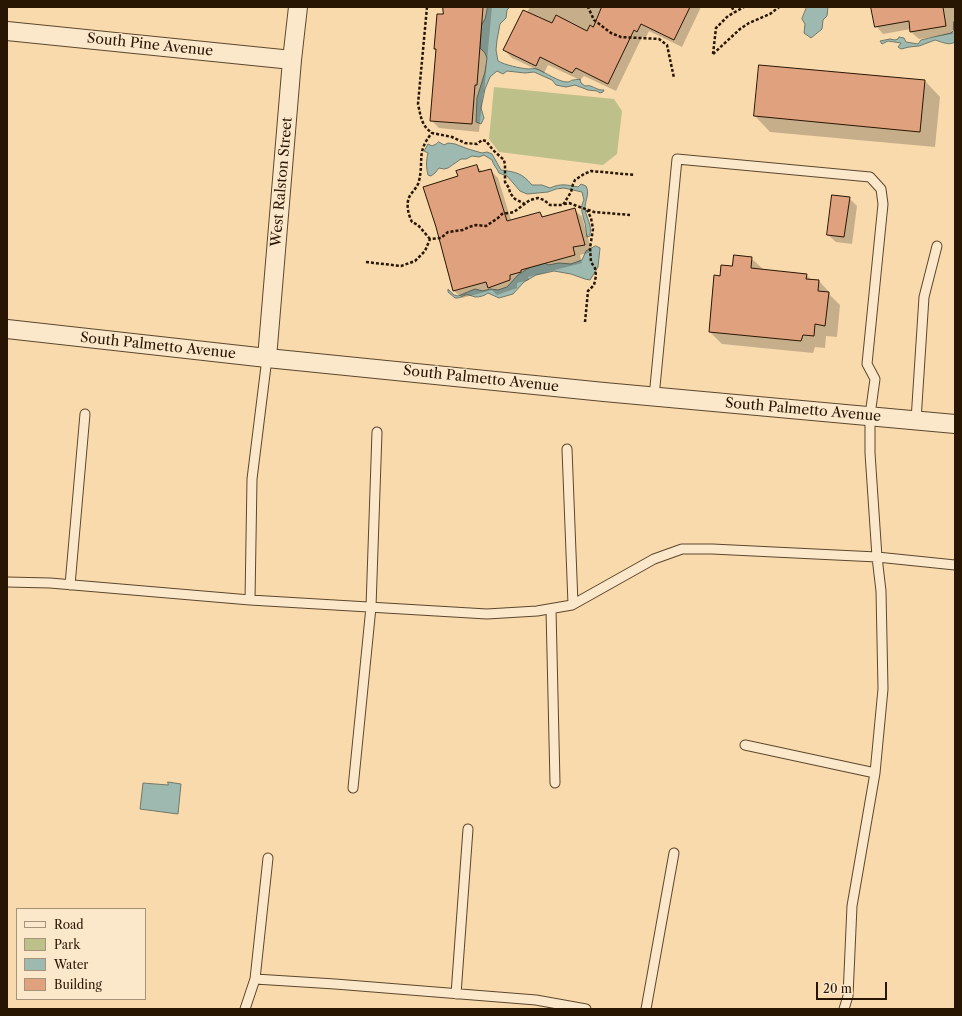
<!DOCTYPE html>
<html>
<head>
<meta charset="utf-8">
<style>
	body { margin:0 }
	#map { position:relative; width:962px; height:1016px; overflow:hidden; background:#f9daad; font-family:"Libre Caslon Text",serif }
	canvas { display:block }
	.frame { position:absolute; inset:0; border:8px solid #281602; pointer-events:none }
	.legend { position:absolute; left:16px; top:908px; width:130px; height:92px; box-sizing:border-box; background:#fbe7ca; border:1px solid #a7937a; margin:0; padding:5px 7px; list-style:none; font-size:12px; color:#281602 }
	.legend li { display:flex; align-items:center; gap:8px; height:20px }
	.legend b { width:20px; border:1px solid #a7937a }
	.scale { position:absolute; left:816px; top:982px; width:71px; height:18px; box-sizing:border-box; border:2px solid #281602; border-top:0; padding-left:5px; font-size:12px; line-height:14px; white-space:nowrap; color:#281602; -webkit-text-stroke:3px #fbe7ca; paint-order:stroke }
</style>
</head>
<body>
<div id="map">
<canvas width="962" height="1016"></canvas>
<div class="frame"></div>
<ul class="legend">
<li><b style="height:5px;background:#fbe7ca"></b>Road</li>
<li><b style="height:11px;background:#bec089"></b>Park</li>
<li><b style="height:11px;background:#9ebab0"></b>Water</li>
<li><b style="height:11px;background:#e0a17e"></b>Building</li>
</ul>
<div class="scale">20 m</div>
</div>
<script>
const g = document.querySelector('canvas').getContext('2d');
g.lineJoin = 'round';
function paint(path, color) { g.fillStyle = color; g.fill(path, 'evenodd'); }
function strokePath(path, color, width, dash) { g.strokeStyle = color; g.lineWidth = width; g.lineCap = dash ? 'butt' : 'round'; g.setLineDash(dash || []); g.stroke(path); }
function label(font, color, halo, rows, align = 'center') {
  g.font = font + ' "Libre Caslon Text",serif'; g.lineWidth = 3; g.setLineDash([]); g.textBaseline = 'middle'; g.strokeStyle = halo; g.fillStyle = color; for (const [text, x, y, turn = 0] of rows) {
    g.save(); g.translate(x, y); g.rotate((+turn || 0) * Math.PI / 180); g.textAlign = isNaN(turn) ? turn : align; if (halo) g.strokeText(text, 0, 0); g.fillText(text, 0, 0); g.restore();
  }
}
paint(new Path2D(`
	M 494,87 L 614,99 L 622,111 L 617,154 L 603,165 L 499,152 L 489,139 Z`), '#bec089');
const water = new Path2D(`
	M 488,7 L 510,7 L 507,10 L 506,18 L 500,24 L 497,40 L 496,50 L 498,61 C 505,65 519,68 528,69 C 531,69 534,68 537,69 C 545,72 560,83 568,82 C 572,81 570,80 574,80 C 576,79 578,80 580,79 L 581,83 L 585,86 C 592,84 597,91 604,90 L 603,92 L 600,93 L 597,91 L 588,90 L 575,85 L 566,87 L 556,85 L 552,80 L 534,72 L 525,73 L 507,71 L 503,74 L 497,71 L 490,77 L 485,89 L 481,108 L 484,118 L 481,124 L 476,122 L 477,98 L 485,72 L 487,58 L 485,53 L 480,48 L 481,26 L 485,19 Z
	M 807,7 L 828,7 L 827,16 L 823,20 L 822,29 L 811,38 L 804,33 L 805,24 L 802,19 Z
	M 954,22 L 955,23 L 955,42 C 949,46 942,42 935,40 L 919,46 L 909,47 L 901,49 L 898,47 L 901,43 L 888,41 L 882,44 L 880,41 L 890,39 L 895,40 L 898,39 L 899,37 L 904,38 L 906,42 L 918,44 L 921,40 L 951,33 L 953,31 Z
	M 439,142 L 444,145 L 448,143 L 455,144 L 468,149 L 482,153 L 487,152 L 492,154 L 501,170 C 516,172 522,173 532,185 L 542,185 L 550,188 C 561,183 567,185 578,187 L 581,184 L 586,186 C 590,194 585,200 585,208 C 585,214 589,220 590,226 C 591,229 590,233 590,236 L 587,237 C 586,231 586,225 584,220 C 582,212 580,207 584,200 L 582,192 L 564,188 L 556,189 L 548,192 L 527,194 L 520,191 L 507,176 L 499,173 C 497,168 493,165 492,160 L 484,155 L 479,157 L 472,156 L 466,159 L 461,159 L 448,168 L 444,169 L 439,168 L 435,173 L 431,176 L 428,175 C 426,167 426,161 428,153 L 424,151 L 428,144 L 432,146 L 436,144 Z
	M 596,246 L 600,248 L 598,267 L 590,280 L 585,279 L 571,274 L 554,271 L 536,275 L 524,282 L 513,294 L 499,298 L 488,293 C 484,296 480,297 475,297 C 471,296 469,294 465,295 C 461,297 461,298 455,298 L 448,292 L 448,289 L 454,295 L 458,296 L 475,289 L 483,291 L 490,289 L 498,290 L 507,287 L 518,275 L 530,267 L 542,261 L 548,265 L 559,263 L 571,264 L 582,260 L 586,251 Z
	M 168,782 L 181,784 L 178,814 L 140,809 L 143,783 L 168,785 Z`);
paint(water, '#9ebab0');
strokePath(water, '#6f786a', 1);
paint(new Path2D(`
	M 444,7 L 492,7 L 484,93 L 483,93 L 479,132 L 439,128 L 431,120 L 437,50 L 435,49 L 444,15 Z
	M 530,7 L 701,7 L 682,47 L 649,31 L 645,39 L 642,37 L 616,91 L 584,76 L 580,80 L 548,65 L 544,73 L 512,58 L 504,50 Z
	M 872,7 L 955,7 L 955,29 L 952,30 L 953,34 L 919,39 L 911,32 L 911,29 L 883,34 L 876,26 Z
	M 760,66 L 925,81 L 940,97 L 935,147 L 770,132 L 755,116 Z
	M 476,166 L 483,172 L 490,170 L 498,178 L 511,220 L 540,213 L 545,218 L 575,210 L 582,217 L 592,252 L 580,255 L 582,263 L 528,277 L 529,280 L 517,283 L 517,288 L 497,295 L 492,290 L 462,298 L 454,291 L 459,177 Z
	M 849,198 L 857,206 L 852,244 L 836,242 L 828,235 Z
	M 751,258 L 764,270 L 806,275 L 812,280 L 819,281 L 830,293 L 830,295 L 840,305 L 837,337 L 826,336 L 825,348 L 815,347 L 813,353 L 722,344 L 710,332 L 721,277 L 733,267 Z`), '#0003');
const building = new Path2D(`
	M 443,7 L 483,7 L 477,85 L 475,85 L 472,124 L 430,121 L 436,49 L 434,49 L 437,14 L 443,14 Z
	M 602,7 L 690,7 L 674,40 L 641,24 L 637,32 L 634,30 L 608,84 L 576,68 L 572,73 L 540,57 L 536,66 L 503,50 L 523,10 L 552,23 L 556,15 L 587,31 L 590,25 L 593,27 Z
	M 871,7 L 943,7 L 946,26 L 910,32 L 909,21 L 875,27 Z
	M 759,65 L 925,80 L 920,132 L 754,116 Z
	M 477,165 L 479,172 L 491,169 L 507,221 L 540,212 L 542,217 L 575,208 L 585,245 L 573,247 L 575,255 L 521,270 L 521,272 L 510,275 L 510,280 L 488,288 L 486,282 L 453,291 L 436,227 L 423,187 L 458,176 L 456,171 Z
	M 832,195 L 850,197 L 844,237 L 827,235 Z
	M 734,255 L 752,257 L 751,268 L 807,274 L 806,279 L 819,280 L 818,291 L 829,292 L 825,326 L 815,324 L 814,336 L 803,335 L 801,341 L 709,332 L 714,275 L 720,276 L 721,265 L 732,266 Z`);
paint(building, '#e0a17e');
strokePath(building, '#281602', 1);
const service = new Path2D(`
	M 654,397 L 677,159 L 870,177 L 881,189 L 883,204 L 867,364 L 875,379 L 870,415 L 870,453 L 877,557 L 881,591 L 883,689 L 875,773 L 852,906 L 848,996 L 844,1009
	M 916,420 L 924,297 L 937,246
	M 567,449 L 573,604
	M 7,582 L 50,583 L 250,600 L 487,614 L 537,611 L 572,605 L 654,559 L 682,549 L 712,549 L 877,557 L 955,565
	M 70,585 L 85,414
	M 250,600 L 252,479 L 267,358
	M 551,609 L 555,783
	M 745,745 L 875,773
	M 353,788 L 371,607 L 377,432
	M 255,979 L 268,858
	M 456,994 L 468,829
	M 245,1009 L 255,979 L 335,984 L 536,1000 L 586,1009
	M 646,1009 L 674,853`);
const minor = new Path2D(`
	M 7,31 L 292,60
	M 7,329 L 267,358 L 604,392 L 955,424
	M 267,358 L 292,60 L 298,7`);
strokePath(service, '#5c472d', 11);
strokePath(minor, '#5c472d', 20);
strokePath(new Path2D(`
	M 427,7 L 418,104 C 421,117 421,125 432,133
	M 587,7 L 588,7 L 594,20 L 611,33 L 621,37 L 659,39 L 667,45 L 674,78
	M 732,7 L 734,12
	M 713,54 L 740,29 L 749,23 L 770,14 L 779,7
	M 713,54 L 716,28 L 728,16 L 744,7
	M 564,204 L 569,203 L 577,206 L 594,212 L 630,215
	M 430,239 L 418,225 L 412,222 C 408,214 405,202 411,194 C 414,190 418,186 419,181 C 424,160 416,152 432,133 L 452,137 L 465,143 L 477,144 L 482,140 L 486,141 L 493,150 L 504,160 L 505,165 L 505,182 L 509,188 L 510,193 L 515,199 L 525,204
	M 366,262 L 401,266 L 415,261 L 425,251 L 430,239 L 441,238 L 448,232 L 463,230 L 469,227 L 476,225 L 486,226 L 498,218 L 502,214 L 514,212 L 530,200 L 538,198 L 544,200 L 550,205 L 563,205 L 571,192 L 573,184 L 575,180 L 584,174 L 591,171 L 635,175
	M 585,322 L 588,291 L 594,285 L 596,276 L 595,268 L 591,262 L 590,248 L 593,229 L 591,218 L 587,210`), '#281602', 2.5, [3, 2]);
strokePath(service, '#fbe7ca', 9);
strokePath(minor, '#fbe7ca', 18);
label('14px', '#281602', '#fbe7ca', [
	["South Pine Avenue",150,45,6],
	["West Ralston Street",282,182,-85],
	["South Palmetto Avenue",158,346,6],
	["South Palmetto Avenue",481,379,6],
	["South Palmetto Avenue",803,410,5]
]);
</script>
</body>
</html>
